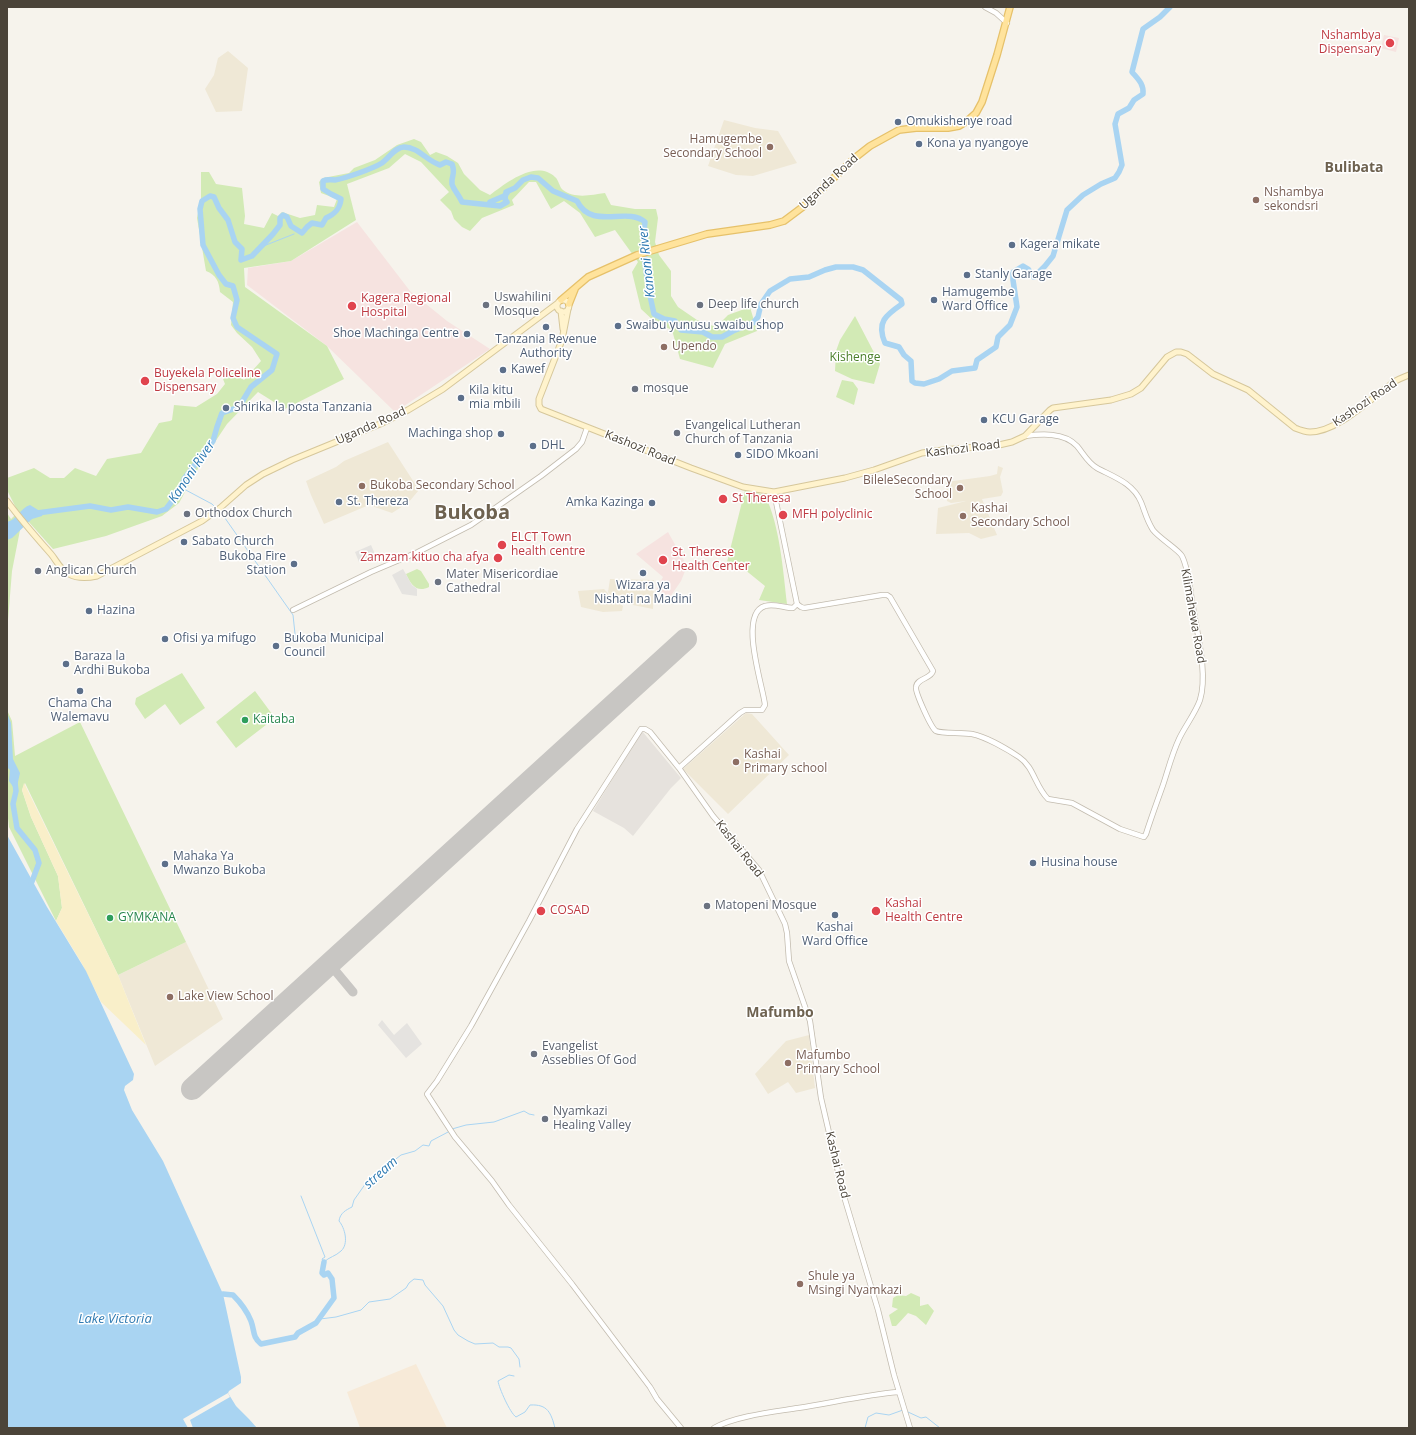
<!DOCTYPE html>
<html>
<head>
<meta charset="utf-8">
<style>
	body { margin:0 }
	#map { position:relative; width:1416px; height:1435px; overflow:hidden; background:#f6f3ec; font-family:"Open Sans",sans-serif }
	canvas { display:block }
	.frame { position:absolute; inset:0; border:8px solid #4b4439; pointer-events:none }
</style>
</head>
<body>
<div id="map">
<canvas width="1416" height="1435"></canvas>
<div class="frame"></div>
</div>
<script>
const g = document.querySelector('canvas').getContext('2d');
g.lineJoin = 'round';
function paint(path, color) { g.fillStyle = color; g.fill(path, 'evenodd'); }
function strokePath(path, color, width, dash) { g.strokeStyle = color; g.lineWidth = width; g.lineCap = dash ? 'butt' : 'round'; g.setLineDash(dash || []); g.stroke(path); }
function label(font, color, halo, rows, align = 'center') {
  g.font = font + ' "Open Sans",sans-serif'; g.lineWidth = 3; g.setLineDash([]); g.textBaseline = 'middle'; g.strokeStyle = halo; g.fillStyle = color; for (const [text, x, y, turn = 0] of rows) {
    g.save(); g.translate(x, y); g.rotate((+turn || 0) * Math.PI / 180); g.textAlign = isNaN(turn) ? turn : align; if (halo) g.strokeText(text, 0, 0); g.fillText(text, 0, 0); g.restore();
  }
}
paint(new Path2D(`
	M 416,1364 L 447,1428 L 360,1428 L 347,1392 Z`), '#f7ead8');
paint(new Path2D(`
	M 642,731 L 681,778 L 671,788 L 633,836 L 624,828 L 593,811 Z`), '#e6e2dd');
paint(new Path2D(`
	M 228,51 L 248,68 L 242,111 L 216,112 L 205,89 L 214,75 L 218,58 Z
	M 724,120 L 755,128 L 778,131 L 797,163 L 753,176 L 736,175 L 708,166 Z
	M 388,442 L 419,490 L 408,503 L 392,513 L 369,505 L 324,524 L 311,495 L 306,481 L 336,467 L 344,461 Z
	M 998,466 L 1003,468 L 1000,477 L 1003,492 L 1001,496 L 982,499 L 997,535 L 981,539 L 969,533 L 936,534 L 938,508 L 966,501 L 951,503 L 947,501 L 946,482 L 990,476 L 997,474 Z
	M 610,579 L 654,580 L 653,609 L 618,602 L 623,606 L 622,611 L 603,612 L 581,607 L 578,591 L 604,589 L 616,602 L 608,592 Z
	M 746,713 L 752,714 L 789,755 L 728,814 L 683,769 Z
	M 186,942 L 223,1019 L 155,1066 L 118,975 Z
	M 809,1035 L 815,1088 L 796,1093 L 788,1082 L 768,1094 L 755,1074 L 786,1041 Z`), '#efe8d6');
paint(new Path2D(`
	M 1384,35 L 1399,38 L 1396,52 L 1381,48 Z
	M 357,222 L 410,291 L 447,321 L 490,349 L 395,412 L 327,346 L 247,285 L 248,268 L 291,261 Z
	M 668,532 L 687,566 L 681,581 L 670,597 L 656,590 L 663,577 L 636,554 Z`), '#f6e3e0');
paint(new Path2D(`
	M 414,139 L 421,142 L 430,155 L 436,152 L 447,156 L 458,163 L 464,174 L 480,190 L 490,195 C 506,183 536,159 555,177 C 559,180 559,187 563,190 C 575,199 591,195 605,193 L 611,205 L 635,209 L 656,209 L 658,218 L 655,242 L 659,255 L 671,271 L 671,296 L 678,307 L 697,320 L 716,327 L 728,315 L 750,307 L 757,331 L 725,344 L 713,368 L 680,359 L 672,330 L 655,322 L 641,309 L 632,272 L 638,262 L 615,230 L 595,237 L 580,213 L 564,201 L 551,209 L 536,182 L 529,182 L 512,200 L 514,205 L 482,218 L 470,231 L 462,227 L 454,219 L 451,211 L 440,200 L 449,192 L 421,162 L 405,154 L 389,168 L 347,184 L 356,220 L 291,261 L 244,268 L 245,287 L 327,346 L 344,379 L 285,409 L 258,392 L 227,424 L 201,463 L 179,503 L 162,516 L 106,536 L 53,549 L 28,521 L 21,525 L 12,571 L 7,633 L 7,513 L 11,519 L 18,512 L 7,490 L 7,478 L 34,468 L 50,478 L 64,478 L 75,468 L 96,476 L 107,459 L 141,453 L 159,423 L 170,421 L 172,420 L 174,405 L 196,407 L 217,394 L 225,384 L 223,379 L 232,372 L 244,380 L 261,361 L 252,347 L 237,333 L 231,325 L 233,302 L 220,292 C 219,281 216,275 206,271 L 197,218 L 201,199 L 201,172 L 209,172 L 216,184 L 242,188 L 245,216 L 244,224 L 264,228 L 272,213 L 278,216 L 282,212 L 300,218 L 315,215 L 317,205 L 334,207 L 337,199 L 321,193 L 319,182 L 323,178 L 349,173 L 354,168 L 375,160 L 397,145 Z
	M 855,316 L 880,364 L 874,384 L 852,379 L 835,371 L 836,351 L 840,340 Z
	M 842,380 L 853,382 L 858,389 L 854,405 L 836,397 Z
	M 745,490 L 765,495 C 780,526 783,570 787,604 L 759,600 L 765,586 L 744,569 L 726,566 Z
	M 417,569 L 421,571 L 429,584 L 429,587 C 417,593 411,585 406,574 Z
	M 182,673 L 205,708 L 180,725 L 165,704 L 145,719 L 135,704 L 136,698 Z
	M 255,691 L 275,718 L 236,748 L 216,722 Z
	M 7,710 L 12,721 L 15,756 L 80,722 L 186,942 L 118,975 L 25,783 L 22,790 L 31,817 L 58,876 L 62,908 L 56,921 L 9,827 L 7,809 Z
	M 911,1293 L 920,1297 L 920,1306 L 928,1304 L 934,1311 L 926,1325 L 916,1316 L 908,1313 L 896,1326 L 892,1326 L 889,1315 L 898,1309 L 892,1307 L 893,1298 L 898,1295 L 906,1296 Z`), '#d2eab5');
paint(new Path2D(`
	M 24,783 L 118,975 L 146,1045 L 101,1002 L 81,962 L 56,921 L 62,908 L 58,876 L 31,817 L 22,790 Z`), '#f9efc9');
paint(new Path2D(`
	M 371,545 L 375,554 L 359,562 L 355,552 Z
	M 403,569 L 412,585 L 417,589 L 417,596 L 402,594 L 401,592 L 392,575 Z
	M 382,1020 L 394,1035 L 407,1023 L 422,1044 L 406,1058 L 378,1025 Z`), '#e5e3e0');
paint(new Path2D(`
	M 30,505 L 43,513 L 42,516 L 32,519 L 12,538 L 7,540 L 7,522 C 17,520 20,508 30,505 Z
	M 7,713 L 11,723 L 13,759 L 20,773 L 16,791 L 9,781 L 10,770 L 7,767 Z
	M 7,835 L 47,907 L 86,971 L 134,1074 L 133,1080 L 125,1086 L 124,1090 L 132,1110 L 163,1161 L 223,1294 L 241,1377 L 241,1383 L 229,1391 L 228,1393 L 236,1406 L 249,1419 L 257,1428 L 7,1428 Z`), '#a9d4f2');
paint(new Path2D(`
	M 228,1393 L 230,1397 L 190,1420 L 193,1428 L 188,1428 L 183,1419 Z`), '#f6f3ec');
strokePath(new Path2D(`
	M 256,249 L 294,234
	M 182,488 L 212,504 L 216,508
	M 220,511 L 293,615 L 296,643
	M 452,1129 L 466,1125 L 494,1122 L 524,1111 L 529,1114 L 534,1115
	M 301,1196 L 325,1257 L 322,1259 L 323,1261
	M 324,1262 C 329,1257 336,1256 341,1251 C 349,1244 345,1228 339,1221 C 340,1213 346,1210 352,1207 L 354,1200 L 366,1183 L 376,1179 L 382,1169 L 387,1166 L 401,1155 L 415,1151 L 423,1145 L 429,1146 L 431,1141 L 450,1131
	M 320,1319 L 336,1317 L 361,1310 L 369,1302 L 390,1299 L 406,1288 L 409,1283 L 414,1279 L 423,1280 L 425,1285 L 443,1306 L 454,1330 L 458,1335 L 468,1341 L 475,1344 L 493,1343 L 499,1347 L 508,1347 L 511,1348 L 519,1359 L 520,1367
	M 514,1376 L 509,1375 L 498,1381 C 499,1388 510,1413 516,1417 L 525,1412 L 530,1405 C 548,1404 551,1413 555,1428
	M 908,1412 L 921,1418 L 926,1417 L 940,1428
	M 865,1428 L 868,1417 L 876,1413 L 889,1415 L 903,1410`), '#a9d4f2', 1);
strokePath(new Path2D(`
	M 490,202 L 504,196 L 507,193
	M 37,513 L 90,506 L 111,510 L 128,507 L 157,512 L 166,509 L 182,488 L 184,479 L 213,441 L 217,427 L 222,413 L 239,407 L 251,387 L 272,370 L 277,354 L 237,327 L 233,318 L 237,300 L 233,286 L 226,284 L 219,275 L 203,245 L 200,209 L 202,201 L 210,196 L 214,197 L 219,208 L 228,220 L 235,242 L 242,249 L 241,260 L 252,256 L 273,234 L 280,225 L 280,218 L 283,215 L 287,217 L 291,226 L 302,233 L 307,227 L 312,223 L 322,225 L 326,218 C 335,214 340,209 341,199 L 331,194 L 323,189 L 323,181 C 327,179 330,180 335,180 C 346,178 372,169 382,163 C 389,158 395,147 404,147 C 418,147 427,161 440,165 L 446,162 L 452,164 C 456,175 451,175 452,184 C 453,189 459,195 462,202 L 500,206 L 507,202 L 505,199 L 506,192 L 515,188 L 523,180 L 531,177 L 538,178 L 553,191 L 577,201 C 592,231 627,206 645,222 C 641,248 648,288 654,314 L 664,319 L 675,321 L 681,330 L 703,332 L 712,337 L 722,337 L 733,331 L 753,323 L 758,317 L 761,304 L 770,291 L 790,279 L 809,277 L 825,270 L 836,267 L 853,267 L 863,270 L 901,300 L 902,304 C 886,315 876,322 885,343 L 899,347 L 904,355 L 911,361 L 912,381 L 915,383 L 924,384 L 939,379 L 952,371 L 975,368 L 977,360 L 996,347 L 998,337 L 1010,325 L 1017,307 L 1013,280 L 1013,272 L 1023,266 L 1028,269 L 1034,277 L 1045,266 L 1053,256 L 1067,210 L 1083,195 L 1101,184 L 1115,178 L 1119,172 L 1122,165 L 1115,124 L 1118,114 L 1129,108 L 1134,100 L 1143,94 C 1144,84 1138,79 1132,72 L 1143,29 L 1160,17 L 1170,7
	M 15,783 L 16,791 L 13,804 L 17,828 L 35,850 L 39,863 L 31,884
	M 223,1294 L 233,1295 C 240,1302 247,1311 251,1321 C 255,1332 252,1336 261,1344 L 295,1337 L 298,1333 L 316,1323 L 334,1298 L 332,1279 L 328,1273 L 324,1275 L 322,1273 L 324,1262`), '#a9d4f2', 5.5);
strokePath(new Path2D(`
	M 333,968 L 353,992`), '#c8c6c3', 9);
strokePath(new Path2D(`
	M 192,1089 L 686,639`), '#c8c6c3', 22);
const tertiary = new Path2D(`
	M 985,7 L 996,13 L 1007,23
	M 797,604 L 801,607 L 804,608 L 882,595 L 887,595 L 890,597 L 933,671 C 931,679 917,678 916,687 C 915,692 931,728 936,731 C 942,734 963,732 972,734 C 986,737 1007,749 1019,757 C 1034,767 1035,786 1048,799 L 1072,803 L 1120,829 L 1144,837 L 1146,834 C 1151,818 1157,802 1163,785 C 1168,770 1172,754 1179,739 C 1185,726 1195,714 1200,700 C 1208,674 1197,633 1193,607 C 1190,591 1189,570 1182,556 C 1179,550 1159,538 1153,530 C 1147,521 1145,512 1141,502 C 1133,483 1114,477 1097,468 C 1088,463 1083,453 1077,446 C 1064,432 1041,434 1025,436
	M 293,610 L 371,572 L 418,552 L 471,525 L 541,476 L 576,449 L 582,442 L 587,428
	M 679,768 L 740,713 L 745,710 L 762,710 L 765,705 C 763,686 738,614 765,606 C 774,603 784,608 793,608 L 797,604 L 774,492
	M 681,1428 L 657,1399 L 650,1387 L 572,1284 L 509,1205 L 492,1181 L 455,1137 L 427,1094 L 437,1081 L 471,1026 L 529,921 L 577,829 L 641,729 L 645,729 L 650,732 L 679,768 L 713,816 L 759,870 L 785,924 L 787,933 L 789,961 L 810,1021 L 821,1098 L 843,1193 L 878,1310 L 894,1375 L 910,1428
	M 714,1428 C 735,1416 773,1412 798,1408 C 831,1403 864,1395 898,1392`);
const secondary = new Path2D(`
	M557 306a6 6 0 1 1 12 0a6 6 0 1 1-12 0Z
	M 568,309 L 562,340 L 539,399 L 539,405 L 541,409 L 691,468 L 743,487 L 774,492 L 845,478 L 874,470 L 922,453 L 943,450 L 999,445 L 1012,442 L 1025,436 L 1050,410 L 1053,408 L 1111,400 L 1131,394 L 1141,388 L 1167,357 L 1176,352 L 1181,352 L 1187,354 L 1213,374 L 1248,390 L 1295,428 C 1300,430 1305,432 1310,432 C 1337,432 1369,400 1390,385 C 1395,380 1402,378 1409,375
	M 561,311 L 563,329
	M 7,501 C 21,520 35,536 51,554 C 57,561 60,570 69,574 C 78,579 88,578 97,576 L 202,521 L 220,508 L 246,485 L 263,474 L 292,460 L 380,424 L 408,410 L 443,389 L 558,303`);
const primary = new Path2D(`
	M 561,300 L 588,277 L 637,255 L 707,234 L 770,225 L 784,221 L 804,206 L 856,157 L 870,146 L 899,130 L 916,128 L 948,128 L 959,126 L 967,121 L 976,113 L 982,102 L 997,55 L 1010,7
	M 569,304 L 575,289`);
strokePath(tertiary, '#c2bbae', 6);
strokePath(secondary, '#d6c79b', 7);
strokePath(primary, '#e6c16a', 8);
strokePath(tertiary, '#fff', 4.5);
strokePath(secondary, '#fff3cd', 5);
strokePath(primary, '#ffe39c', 5.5);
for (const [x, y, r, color] of [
	[1390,43,5,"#e0444e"],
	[898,122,4,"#5c6f8a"],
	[919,144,4,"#5c6f8a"],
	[770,147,4,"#8d6e63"],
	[1256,200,4,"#8d6e63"],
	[1012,245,4,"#5c6f8a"],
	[967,275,4,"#5c6f8a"],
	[934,300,4,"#5c6f8a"],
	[486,305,4,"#6b7280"],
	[700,305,4,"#6b7280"],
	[352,306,5,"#e0444e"],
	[618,326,4,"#5c6f8a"],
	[546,327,4,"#5c6f8a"],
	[467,334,4,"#5c6f8a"],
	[664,347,4,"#8d6e63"],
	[503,370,4,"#5c6f8a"],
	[145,381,5,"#e0444e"],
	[635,389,4,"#6b7280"],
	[461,398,4,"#5c6f8a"],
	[226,408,4,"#5c6f8a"],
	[984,420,4,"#5c6f8a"],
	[677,433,4,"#6b7280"],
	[501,434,4,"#5c6f8a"],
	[533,446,4,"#5c6f8a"],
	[738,455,4,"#5c6f8a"],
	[362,486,4,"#8d6e63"],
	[960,488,4,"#8d6e63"],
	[723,499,5,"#e0444e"],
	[339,502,4,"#5c6f8a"],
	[652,503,4,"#5c6f8a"],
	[187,514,4,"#6b7280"],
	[783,515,5,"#e0444e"],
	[963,516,4,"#8d6e63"],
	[184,542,4,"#5c6f8a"],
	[502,545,5,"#e0444e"],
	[498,558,5,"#e0444e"],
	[663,560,5,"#e0444e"],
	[294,564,4,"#5c6f8a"],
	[38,571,4,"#6b7280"],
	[643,573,4,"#5c6f8a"],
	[438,582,4,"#6b7280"],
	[89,611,4,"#5c6f8a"],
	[165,639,4,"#5c6f8a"],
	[276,646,4,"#5c6f8a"],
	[66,664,4,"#5c6f8a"],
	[80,691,4,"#5c6f8a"],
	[245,720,4,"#2e9e5b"],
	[736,762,4,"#8d6e63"],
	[1033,863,4,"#5c6f8a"],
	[165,864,4,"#5c6f8a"],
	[707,906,4,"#6b7280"],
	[541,911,5,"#e0444e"],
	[876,911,5,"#e0444e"],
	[835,915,4,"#5c6f8a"],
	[110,918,4,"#2e9e5b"],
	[170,997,4,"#8d6e63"],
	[534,1054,4,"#6b7280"],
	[788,1063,4,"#8d6e63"],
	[545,1119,4,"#6b7280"],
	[800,1284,4,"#8d6e63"]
]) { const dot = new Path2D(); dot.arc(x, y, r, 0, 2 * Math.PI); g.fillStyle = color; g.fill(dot); strokePath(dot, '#fff', 1.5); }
label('12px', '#be3a42', '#fff', [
	["Nshambya",1381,36,"right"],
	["Dispensary",1381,50,"right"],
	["Kagera Regional",361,299],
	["Hospital",361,313],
	["Buyekela Policeline",154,374],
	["Dispensary",154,388],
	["St Theresa",732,499],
	["MFH polyclinic",792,515],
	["ELCT Town",511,538],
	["health centre",511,552],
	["St. Therese",672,553],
	["Health Center",672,567],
	["Zamzam kituo cha afya",489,558,"right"],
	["Kashai",885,904],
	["Health Centre",885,918],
	["COSAD",550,911]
], 'left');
label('12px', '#4e5e75', '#fff', [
	["Omukishenye road",906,122],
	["Kona ya nyangoye",927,144],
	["Kagera mikate",1020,245],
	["Stanly Garage",975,275],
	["Hamugembe",942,293],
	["Ward Office",942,307],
	["Swaibu yunusu swaibu shop",626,326],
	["Shoe Machinga Centre",459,334,"right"],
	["Tanzania Revenue",546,340,"center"],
	["Authority",546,354,"center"],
	["Kawef",511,370],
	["Kila kitu",469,391],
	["mia mbili",469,405],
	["Shirika la posta Tanzania",234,408],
	["KCU Garage",992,420],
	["Machinga shop",493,434,"right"],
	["DHL",541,446],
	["SIDO Mkoani",746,455],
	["St. Thereza",347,502],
	["Amka Kazinga",644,503,"right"],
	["Sabato Church",192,542],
	["Bukoba Fire",286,557,"right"],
	["Station",286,571,"right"],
	["Wizara ya",643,586,"center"],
	["Nishati na Madini",643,600,"center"],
	["Hazina",97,611],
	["Ofisi ya mifugo",173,639],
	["Bukoba Municipal",284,639],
	["Council",284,653],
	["Baraza la",74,657],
	["Ardhi Bukoba",74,671],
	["Chama Cha",80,704,"center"],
	["Walemavu",80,718,"center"],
	["Mahaka Ya",173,857],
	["Mwanzo Bukoba",173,871],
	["Husina house",1041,863],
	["Kashai",835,928,"center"],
	["Ward Office",835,942,"center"]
], 'left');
label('12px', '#785e54', '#fff', [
	["Hamugembe",762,140,"right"],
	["Secondary School",762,154,"right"],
	["Nshambya",1264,193],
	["sekondsri",1264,207],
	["Upendo",672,347],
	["BileleSecondary",952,481,"right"],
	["School",952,495,"right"],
	["Bukoba Secondary School",370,486],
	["Kashai",971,509],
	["Secondary School",971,523],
	["Kashai",744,755],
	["Primary school",744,769],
	["Lake View School",178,997],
	["Mafumbo",796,1056],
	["Primary School",796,1070],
	["Shule ya",808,1277],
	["Msingi Nyamkazi",808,1291]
], 'left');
label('12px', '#4b4439', '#fff', [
	["Uganda Road",829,182,-43],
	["Kashozi Road",1365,403,-34],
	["Uganda Road",371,426,-24],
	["Kashozi Road",640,448,22],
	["Kashozi Road",963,449,-7],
	["Kilimahewa Road",1193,616,80],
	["Kashai Road",739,849,52],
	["Kashai Road",837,1165,76]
]);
label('12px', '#5b616d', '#fff', [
	["Uswahilini",494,298],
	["Mosque",494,312],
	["Deep life church",708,305],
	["mosque",643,389],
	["Evangelical Lutheran",685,426],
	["Church of Tanzania",685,440],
	["Orthodox Church",195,514],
	["Anglican Church",46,571],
	["Mater Misericordiae",446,575],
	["Cathedral",446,589],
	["Matopeni Mosque",715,906],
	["Evangelist",542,1047],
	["Asseblies Of God",542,1061],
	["Nyamkazi",553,1112],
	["Healing Valley",553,1126]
], 'left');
label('12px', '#4a7f2a', '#fff', [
	["Kishenge",855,358]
]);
label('12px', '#27864d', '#fff', [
	["Kaitaba",253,720],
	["GYMKANA",118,918]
], 'left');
label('italic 13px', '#2e7ab2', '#fff', [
	["Kanoni River",647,262,-96],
	["Kanoni River",192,472,-56],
	["stream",381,1173,-42],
	["Lake Victoria",115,1319]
]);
label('bold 14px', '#6e6250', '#fff', [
	["Bulibata",1354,168],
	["Mafumbo",780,1013]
]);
label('bold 20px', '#6e6250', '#fff', [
	["Bukoba",472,513]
]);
</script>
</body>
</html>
